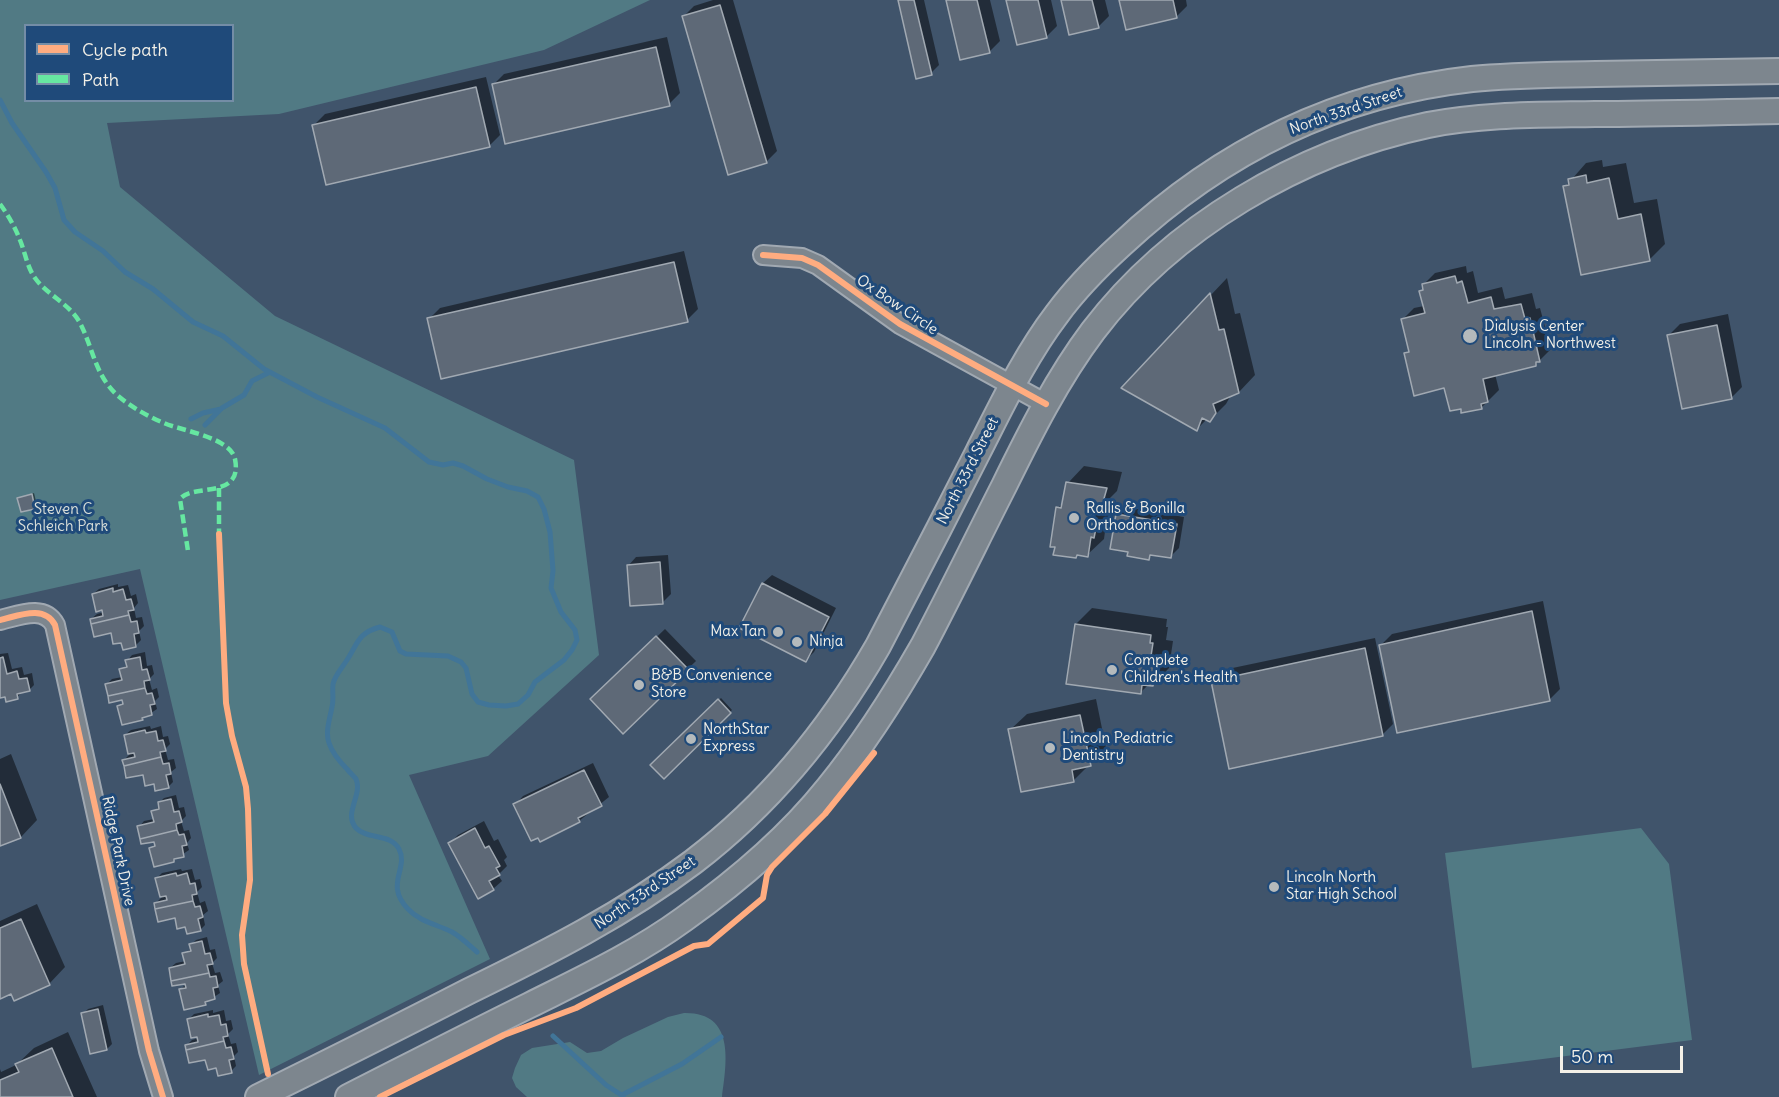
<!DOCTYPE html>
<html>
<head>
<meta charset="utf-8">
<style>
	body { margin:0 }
	#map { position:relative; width:1779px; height:1097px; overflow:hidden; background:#40546b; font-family:Delius,sans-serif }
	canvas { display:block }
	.legend { position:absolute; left:24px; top:24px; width:210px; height:78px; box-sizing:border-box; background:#1f4a7a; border:2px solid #748da6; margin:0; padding:8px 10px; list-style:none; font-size:18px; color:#f4f1e8 }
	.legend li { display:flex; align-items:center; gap:12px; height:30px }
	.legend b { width:30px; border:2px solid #748da6 }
	.scale { position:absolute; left:1560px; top:1046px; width:123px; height:27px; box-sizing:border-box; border:3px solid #f4f1e8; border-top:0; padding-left:8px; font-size:18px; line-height:21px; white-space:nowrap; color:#f4f1e8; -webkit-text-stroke:4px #1f4a7a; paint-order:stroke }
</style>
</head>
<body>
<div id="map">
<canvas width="1779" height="1097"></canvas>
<ul class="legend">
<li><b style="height:8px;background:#ffac80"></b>Cycle path</li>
<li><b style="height:8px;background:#66e7a1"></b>Path</li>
</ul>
<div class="scale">50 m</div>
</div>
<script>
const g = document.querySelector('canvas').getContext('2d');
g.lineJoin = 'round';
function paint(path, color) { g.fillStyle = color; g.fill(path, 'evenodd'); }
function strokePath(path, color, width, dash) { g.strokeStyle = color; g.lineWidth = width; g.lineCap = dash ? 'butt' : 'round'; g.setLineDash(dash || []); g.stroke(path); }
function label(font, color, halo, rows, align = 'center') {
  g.font = font + ' Delius,sans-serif'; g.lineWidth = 6; g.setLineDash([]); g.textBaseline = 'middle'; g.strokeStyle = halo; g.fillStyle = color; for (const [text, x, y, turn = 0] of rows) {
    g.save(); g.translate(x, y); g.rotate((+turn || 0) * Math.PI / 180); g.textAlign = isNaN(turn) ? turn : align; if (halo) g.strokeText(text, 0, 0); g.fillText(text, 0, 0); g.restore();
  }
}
paint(new Path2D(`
	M 0,0 L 650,0 L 544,50 L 279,114 L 107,123 L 120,187 L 275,316 L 574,460 L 599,655 L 488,756 L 409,775 L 490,959 L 259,1075 L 140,569 L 0,600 ZM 26,26 L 232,26 L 232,100 L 26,100 Z
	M 1641,828 L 1669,864 L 1692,1040 L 1472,1068 L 1445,853 Z
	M 684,1013 C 735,1012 727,1061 722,1097 L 527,1097 L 516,1087 L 512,1078 L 515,1068 L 521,1055 L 532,1048 L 570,1042 L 587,1053 L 601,1051 L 623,1038 L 668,1017 Z`), '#517a84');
paint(new Path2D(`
	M 713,0 L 733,0 L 777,151 L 766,162 L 683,17 L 694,6 Z
	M 900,0 L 924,0 L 939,65 L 931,73 Z
	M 947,0 L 990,0 L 1000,41 L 989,52 Z
	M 1008,0 L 1051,0 L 1057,26 L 1046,37 Z
	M 1062,0 L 1105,0 L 1109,16 L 1098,27 Z
	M 1120,0 L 1186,0 L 1187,6 L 1176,17 Z
	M 667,37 L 680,93 L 669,104 L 493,85 L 504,74 Z
	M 486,77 L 500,135 L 489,146 L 314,125 L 325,114 Z
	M 1602,160 L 1603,167 L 1626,163 L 1634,203 L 1657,199 L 1665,244 L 1649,260 L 1565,187 L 1586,163 Z
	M 684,251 L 698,309 L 687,320 L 429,319 L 440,308 Z
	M 1466,266 L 1467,273 L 1473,271 L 1478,293 L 1502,287 L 1505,299 L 1532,293 L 1536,309 L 1540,308 L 1551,349 L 1535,365 L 1495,374 L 1499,390 L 1481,408 L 1462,407 L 1445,386 L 1406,354 L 1410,349 L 1403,319 L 1414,308 L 1424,306 L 1421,292 L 1425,288 L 1424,284 L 1435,273 Z
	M 1227,278 L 1235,314 L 1240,313 L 1255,375 L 1239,392 L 1231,395 L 1226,404 L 1210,420 L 1207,419 L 1197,429 L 1124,387 Z
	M 1728,314 L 1742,387 L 1731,398 L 1669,335 L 1680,324 Z
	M 1084,466 L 1122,472 L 1117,491 L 1109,499 L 1108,511 L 1112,512 L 1110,520 L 1106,524 L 1104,539 L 1087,555 L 1079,554 L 1076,557 L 1058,508 L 1064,502 L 1068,483 Z
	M 34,493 L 37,505 L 35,508 L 19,498 Z
	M 1125,507 L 1184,517 L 1179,548 L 1171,556 L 1153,554 L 1149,558 L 1129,550 L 1117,515 Z
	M 668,555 L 671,594 L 663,602 L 628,566 L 636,557 Z
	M 772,575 L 836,608 L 814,652 L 806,660 L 741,628 L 763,583 Z
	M 118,584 L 118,587 L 128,585 L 131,596 L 136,594 L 138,603 L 134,608 L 136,618 L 142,617 L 144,626 L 139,631 L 141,640 L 136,645 L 122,641 L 112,632 L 91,619 L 97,614 L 104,612 L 93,594 L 99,589 Z
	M 1543,601 L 1560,689 L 1549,700 L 1381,645 L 1392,634 Z
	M 1092,608 L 1167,619 L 1166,627 L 1168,627 L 1166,640 L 1173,641 L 1169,668 L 1153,685 L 1149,684 L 1140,693 L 1076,624 Z
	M 665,629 L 696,661 L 623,732 L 592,699 Z
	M 1375,638 L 1393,724 L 1382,735 L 1212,681 L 1223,670 Z
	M 145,652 L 147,666 L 152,665 L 154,674 L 149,679 L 152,690 L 157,688 L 159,697 L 155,701 L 157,709 L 142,719 L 119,706 L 124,701 L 107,684 L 112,679 L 122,677 L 121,670 L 128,664 L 127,661 L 132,655 Z
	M 8,653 L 12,669 L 22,667 L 24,675 L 32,673 L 34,685 L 29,690 L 22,691 L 17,698 L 6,695 L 0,697 L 0,654 Z
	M 721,698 L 732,710 L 664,776 L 652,765 Z
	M 1096,699 L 1106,748 L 1074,780 L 1023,791 L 1010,730 L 1027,714 Z
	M 150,726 L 151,729 L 161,726 L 163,737 L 168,736 L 170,744 L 165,749 L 168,760 L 174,759 L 176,768 L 171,772 L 173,782 L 168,787 L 155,782 L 124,760 L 133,751 L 125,735 L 131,730 Z
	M 11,754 L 37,820 L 21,837 L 0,845 L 0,759 Z
	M 593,763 L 609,797 L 579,821 L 515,805 L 523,796 Z
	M 176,795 L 179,808 L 184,807 L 186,816 L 181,821 L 184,831 L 189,830 L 191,838 L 187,843 L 189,850 L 174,860 L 151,848 L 156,843 L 139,827 L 144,821 L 154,819 L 153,812 L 160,806 L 159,803 L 164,798 Z
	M 484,821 L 494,841 L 498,839 L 507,857 L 504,860 L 507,866 L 498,875 L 502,881 L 493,889 L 478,897 L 450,843 L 458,835 Z
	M 181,869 L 182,871 L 192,869 L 195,880 L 200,879 L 202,887 L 197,892 L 200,903 L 205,901 L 208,911 L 203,915 L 205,925 L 200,930 L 186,925 L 156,903 L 165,894 L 157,878 L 162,873 Z
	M 37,904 L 65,967 L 49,984 L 12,992 L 0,997 L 0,921 Z
	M 207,937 L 210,950 L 215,949 L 217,958 L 212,963 L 215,973 L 220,972 L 223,981 L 218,985 L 220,993 L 205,1003 L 181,989 L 186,984 L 170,968 L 176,963 L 186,961 L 184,954 L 192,948 L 191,945 L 196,940 Z
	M 103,1005 L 112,1044 L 107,1049 L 83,1014 L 88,1009 Z
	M 213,1010 L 213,1013 L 224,1010 L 226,1021 L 231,1020 L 233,1029 L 228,1034 L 231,1044 L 236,1043 L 238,1052 L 234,1056 L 236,1066 L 231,1071 L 218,1066 L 187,1045 L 192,1040 L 199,1038 L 189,1019 L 194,1014 Z
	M 68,1032 L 97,1097 L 0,1097 L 0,1069 L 1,1072 L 16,1065 L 34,1048 Z`), '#0007');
strokePath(new Path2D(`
	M 0,100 L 12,123 L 46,172 L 55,188 L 64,220 L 75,232 L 103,251 L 125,272 L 153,289 L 193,322 L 223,336 L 264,369 L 317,397 L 385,428 L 429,462 L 443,465 L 453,463 L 463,466 L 487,479 L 508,487 L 527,491 L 538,497 L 544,509 L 550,532 L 553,571 L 551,588 L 561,612 L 575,630 L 577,640 L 572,650 L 564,660 L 535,682 L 528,695 L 518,704 L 506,706 L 489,705 L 478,702 L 472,694 L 466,668 L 461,662 L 448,656 L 406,654 L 400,651 L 392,632 L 380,627 C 358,633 358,643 347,660 C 342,668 335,675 333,684 C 332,692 334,699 332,707 C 330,718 325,732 329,743 C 332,752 340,762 347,769 C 349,772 354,776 356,779 C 363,795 343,813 356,828 C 367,840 391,833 399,849 C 409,869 384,884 408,909 C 420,922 436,924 452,932 C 461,937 469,945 477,952
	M 191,419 L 203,413 L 221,409
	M 205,425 L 222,408 L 244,395 L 252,381 L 270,372
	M 553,1036 L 606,1085 L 623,1096
	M 622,1095 L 682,1064 L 721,1037`), '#417598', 5);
const building = new Path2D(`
	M 898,0 L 914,0 L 932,75 L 916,79 Z
	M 946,0 L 977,0 L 990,53 L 960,60 Z
	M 1006,0 L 1038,0 L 1047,38 L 1017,45 Z
	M 1061,0 L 1092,0 L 1099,28 L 1069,35 Z
	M 1119,0 L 1173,0 L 1177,18 L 1126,30 Z
	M 720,5 L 767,163 L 728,175 L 682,16 Z
	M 656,47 L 670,106 L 505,144 L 492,84 Z
	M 476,87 L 490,147 L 326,185 L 312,125 Z
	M 1586,175 L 1587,183 L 1609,178 L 1618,219 L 1641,214 L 1650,261 L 1581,275 L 1563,186 L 1569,185 L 1568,179 Z
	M 674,262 L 688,322 L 441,379 L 427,318 Z
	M 1455,276 L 1457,283 L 1462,281 L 1468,303 L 1491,297 L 1494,309 L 1521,304 L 1525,319 L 1530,318 L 1540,362 L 1536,362 L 1536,366 L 1483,379 L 1488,402 L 1481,404 L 1482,409 L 1461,413 L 1461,409 L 1450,411 L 1444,388 L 1414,396 L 1404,353 L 1409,352 L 1401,319 L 1425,313 L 1419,291 L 1423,290 L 1422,284 Z
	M 1210,293 L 1219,330 L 1224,329 L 1239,393 L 1213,404 L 1216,413 L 1210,422 L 1202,418 L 1197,431 L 1121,388 Z
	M 1717,325 L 1732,399 L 1682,409 L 1667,335 Z
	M 1066,482 L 1107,488 L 1101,509 L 1095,508 L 1092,527 L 1096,528 L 1094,538 L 1091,537 L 1088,557 L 1077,555 L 1076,558 L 1053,555 L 1055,547 L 1050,547 L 1056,507 L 1061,508 Z
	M 32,494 L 35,509 L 21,512 L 17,498 Z
	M 1116,514 L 1177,524 L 1171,558 L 1150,555 L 1149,560 L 1127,556 L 1128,552 L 1110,549 Z
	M 660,562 L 663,604 L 630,606 L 627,565 Z
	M 762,583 L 829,617 L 806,662 L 739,628 Z
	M 113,588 L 113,592 L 123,589 L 126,600 L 131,599 L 134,610 L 128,611 L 129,615 L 91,624 L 90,619 L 103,616 L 102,610 L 96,612 L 92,594 Z
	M 1532,611 L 1550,701 L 1397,733 L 1379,645 Z
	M 129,615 L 131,622 L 137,621 L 139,633 L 134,634 L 136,647 L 123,650 L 121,643 L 113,644 L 111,633 L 94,637 L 91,624 Z
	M 1075,624 L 1151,635 L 1150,643 L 1153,643 L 1151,656 L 1157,657 L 1153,686 L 1142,685 L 1141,694 L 1066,684 Z
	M 656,636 L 689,670 L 623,734 L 590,699 Z
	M 1365,648 L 1383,736 L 1229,769 L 1211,681 Z
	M 3,657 L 7,674 L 17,671 L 19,679 L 27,678 L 30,691 L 17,694 L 18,699 L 6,702 L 5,697 L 0,698 L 0,658 Z
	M 140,657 L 142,670 L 147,669 L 150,680 L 144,681 L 145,688 L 108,696 L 105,684 L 122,680 L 119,669 L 127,667 L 125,660 Z
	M 145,688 L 147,694 L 152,693 L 155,704 L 150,705 L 152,715 L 142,718 L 143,720 L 122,725 L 117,706 L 123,704 L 122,700 L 109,703 L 108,696 Z
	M 718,699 L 731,713 L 664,779 L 650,765 Z
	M 1080,715 L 1091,766 L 1072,770 L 1074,782 L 1021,792 L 1008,729 Z
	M 145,730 L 146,733 L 156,731 L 158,741 L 163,740 L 166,751 L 160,752 L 161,757 L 124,766 L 122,760 L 135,757 L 134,753 L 128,754 L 124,735 Z
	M 161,757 L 163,764 L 169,763 L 171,774 L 166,775 L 169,788 L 155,791 L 154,784 L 145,786 L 143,775 L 126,778 L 124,766 Z
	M 584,770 L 602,806 L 578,818 L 580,822 L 540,842 L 538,838 L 531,841 L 513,804 Z
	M 0,784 L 21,838 L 0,846 Z
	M 171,799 L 174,812 L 179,811 L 182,822 L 176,824 L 177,830 L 140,839 L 137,826 L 154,822 L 151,811 L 159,809 L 158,802 Z
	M 475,828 L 485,848 L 489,846 L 500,866 L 496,868 L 500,875 L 489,881 L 494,890 L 478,899 L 448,843 Z
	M 177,830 L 179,835 L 184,834 L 187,845 L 182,846 L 184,857 L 174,859 L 174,862 L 154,867 L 149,848 L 155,846 L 154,842 L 141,844 L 140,839 Z
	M 176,873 L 177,876 L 187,873 L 190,884 L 195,883 L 197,894 L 192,895 L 193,901 L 155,909 L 154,903 L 167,900 L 166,896 L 160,897 L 155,878 Z
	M 193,901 L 195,907 L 200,906 L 203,917 L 198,919 L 201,931 L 187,934 L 185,927 L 177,929 L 175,918 L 158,922 L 155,909 Z
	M 21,919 L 50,985 L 14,1001 L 11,994 L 0,999 L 0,928 Z
	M 202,941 L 205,954 L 210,953 L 213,964 L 207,965 L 209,973 L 171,981 L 169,968 L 185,964 L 182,953 L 191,951 L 189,944 Z
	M 209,973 L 210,977 L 216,976 L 218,987 L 213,988 L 215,999 L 205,1002 L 206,1005 L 184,1010 L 179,989 L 186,988 L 185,984 L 172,986 L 171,981 Z
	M 98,1009 L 107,1050 L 90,1054 L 81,1013 Z
	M 208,1014 L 208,1017 L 219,1015 L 221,1025 L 226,1024 L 228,1036 L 223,1037 L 224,1041 L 186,1050 L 185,1045 L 198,1042 L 197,1037 L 191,1038 L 187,1019 Z
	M 224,1041 L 226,1048 L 231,1047 L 234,1059 L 229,1060 L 232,1073 L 218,1076 L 216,1068 L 208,1070 L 205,1060 L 189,1063 L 186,1050 Z
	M 52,1048 L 73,1097 L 0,1097 L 0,1080 L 19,1072 L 15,1064 Z`);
paint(building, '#5e6977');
strokePath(building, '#a1a9b2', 1.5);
const minor = new Path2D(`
	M 763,255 L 802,258 L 818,265 L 900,324 L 1046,404
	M 0,620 C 18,616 44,604 55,625 L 149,1051 L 163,1097`);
const major = new Path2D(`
	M 258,1097 C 329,1062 399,1027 469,991 C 547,953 624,914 693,862 C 769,804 831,728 878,646 C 912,581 945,517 978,452 C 1002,405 1025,356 1057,314 C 1076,288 1098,266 1121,245 C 1220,152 1337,94 1472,79 C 1513,75 1555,75 1596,74 C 1657,73 1718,72 1779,71
	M 348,1097 C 409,1066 469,1035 530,1005 C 582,979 636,954 684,919 C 736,882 788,838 828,788 C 864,744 895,695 923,646 C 951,593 977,539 1004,486 C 1030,433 1057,379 1093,331 C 1172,227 1300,152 1428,125 C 1483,114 1539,115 1595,114 C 1656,114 1718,112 1779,111`);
strokePath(minor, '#a1a9b2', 22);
strokePath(major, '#a1a9b2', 28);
strokePath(minor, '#7d868e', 18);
strokePath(major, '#7d868e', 24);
strokePath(new Path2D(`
	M 0,204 C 8,215 15,227 20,240 C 25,252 27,267 35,278 C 47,295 70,304 80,323 C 93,348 95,375 117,395 C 131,407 147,416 164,423 C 182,431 230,437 235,459 C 243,500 193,483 180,499 L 188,551
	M 219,488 L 219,534`), '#66e7a1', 4.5, [9, 4.5]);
strokePath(new Path2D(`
	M 763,255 L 802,258 L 818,265 L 900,324 L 1046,404
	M 219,534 L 226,703 L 232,736 L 246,787 L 248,809 L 250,880 L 242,935 L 244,964 L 268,1074
	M 0,620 C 18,616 44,604 55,625 L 149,1051 L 163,1097
	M 380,1097 L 504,1035 L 576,1008 L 694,946 L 708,944 L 763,898 L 767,875 L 772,867 L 825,814 L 874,753`), '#ffac80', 6);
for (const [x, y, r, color] of [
	[1470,336,8,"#b5babc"],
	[1074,518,6,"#b5babc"],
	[778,632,6,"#b5babc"],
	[797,642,6,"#b5babc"],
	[1112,670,6,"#b5babc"],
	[639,685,6,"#b5babc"],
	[691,739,6,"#b5babc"],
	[1050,748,6,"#b5babc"],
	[1274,887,6,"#b5babc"]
]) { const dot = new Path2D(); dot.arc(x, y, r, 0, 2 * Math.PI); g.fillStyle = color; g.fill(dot); strokePath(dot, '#1f4a7a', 2); }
label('15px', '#f4f1e8', '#1f4a7a', [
	["North 33rd Street",1346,111,-19],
	["Ox Bow Circle",897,305,34],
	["North 33rd Street",968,471,-63],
	["Ridge Park Drive",118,851,78],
	["North 33rd Street",645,893,-34]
]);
label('15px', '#f4f1e8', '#1f4a7a', [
	["Dialysis Center",1484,327],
	["Lincoln - Northwest",1484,344],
	["Rallis & Bonilla",1086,509],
	["Orthodontics",1086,526],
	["Max Tan",766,632,"right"],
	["Ninja",809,642],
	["Complete",1124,661],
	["Children's Health",1124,678],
	["B&B Convenience",651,676],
	["Store",651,693],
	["NorthStar",703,730],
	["Express",703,747],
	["Lincoln Pediatric",1062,739],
	["Dentistry",1062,756],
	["Lincoln North",1286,878],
	["Star High School",1286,895]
], 'left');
label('15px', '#dce0da', '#1f4a7a', [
	["Steven C",63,510],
	["Schleich Park",63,527]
]);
</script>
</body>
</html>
